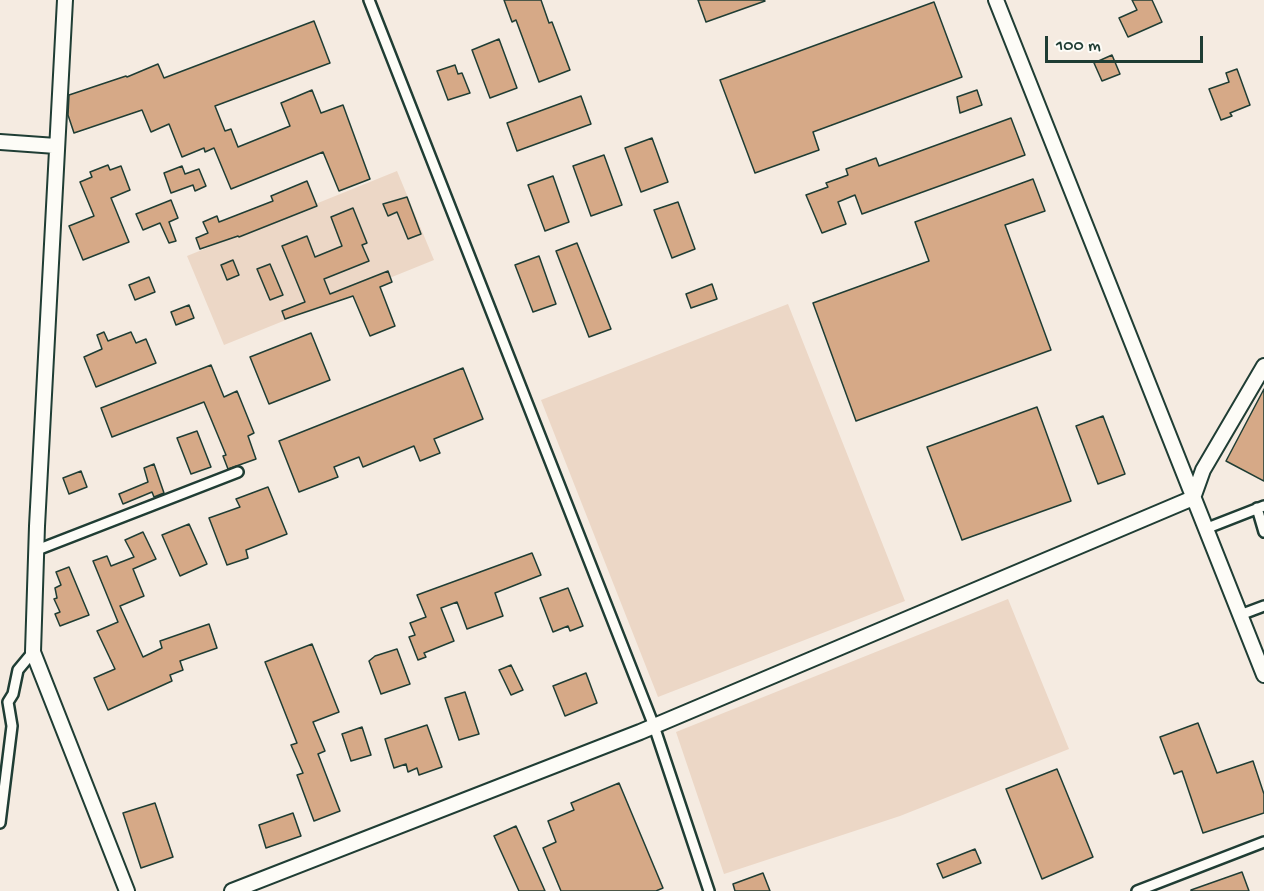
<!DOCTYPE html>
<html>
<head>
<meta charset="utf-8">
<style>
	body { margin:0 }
	#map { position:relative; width:1264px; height:891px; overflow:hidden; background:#f5ebe1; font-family:"Gochi Hand",sans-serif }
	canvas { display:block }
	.scale { position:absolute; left:1045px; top:36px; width:158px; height:27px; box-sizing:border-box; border:3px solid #1f3d34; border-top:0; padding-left:8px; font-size:18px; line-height:21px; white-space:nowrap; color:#1f3d34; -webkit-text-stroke:4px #fdfcf7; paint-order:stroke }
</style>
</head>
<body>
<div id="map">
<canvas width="1264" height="891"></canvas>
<div class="scale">100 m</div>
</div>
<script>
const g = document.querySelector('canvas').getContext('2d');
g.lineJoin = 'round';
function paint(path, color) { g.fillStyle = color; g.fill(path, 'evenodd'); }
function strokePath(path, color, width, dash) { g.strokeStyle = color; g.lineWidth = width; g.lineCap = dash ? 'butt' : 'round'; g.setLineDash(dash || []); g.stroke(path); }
paint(new Path2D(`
	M 397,171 L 434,260 L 224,345 L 187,256 Z
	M 788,304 L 905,601 L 658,697 L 541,400 Z
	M 1008,599 L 1069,749 L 900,816 L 724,874 L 676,732 Z`), '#ecd7c6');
const building = new Path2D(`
	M 504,0 L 541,0 L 549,23 L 552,22 L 570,70 L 539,82 L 516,20 L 512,22 Z
	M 698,0 L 764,0 L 765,1 L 706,22 Z
	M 1132,0 L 1152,0 L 1162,22 L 1128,37 L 1119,18 L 1137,10 Z
	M 934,2 L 962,77 L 813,132 L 819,150 L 755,173 L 720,80 Z
	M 314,21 L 330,63 L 215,106 L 225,131 L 231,129 L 238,147 L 290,126 L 281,103 L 312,90 L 321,113 L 343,105 L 370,179 L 339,191 L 323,152 L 231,189 L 214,148 L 205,152 L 204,148 L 182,157 L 169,124 L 151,132 L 142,110 L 74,133 L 68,115 L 69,95 L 126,76 L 127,77 L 158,64 L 164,78 Z
	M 499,39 L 517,88 L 490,98 L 472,50 Z
	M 1112,55 L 1120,74 L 1102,81 L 1094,63 Z
	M 455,65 L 458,74 L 462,73 L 470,93 L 448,100 L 437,71 Z
	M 1237,69 L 1250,105 L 1230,113 L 1232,116 L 1221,120 L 1209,89 L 1229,82 L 1226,73 Z
	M 977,90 L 982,105 L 960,113 L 957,97 Z
	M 581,96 L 591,124 L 517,151 L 507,123 Z
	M 1011,118 L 1025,155 L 862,214 L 855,195 L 838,202 L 846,224 L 822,233 L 806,195 L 828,187 L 826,183 L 848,175 L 846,169 L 876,158 L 879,166 Z
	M 652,138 L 668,182 L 641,192 L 625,148 Z
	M 604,155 L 622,205 L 591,216 L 573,166 Z
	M 108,165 L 110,170 L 121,166 L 130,190 L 111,198 L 129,242 L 83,260 L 69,226 L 94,216 L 80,182 L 92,177 L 90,172 Z
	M 182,166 L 185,174 L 199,169 L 206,186 L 195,191 L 193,185 L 171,193 L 164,173 Z
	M 553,176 L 569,222 L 545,231 L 528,185 Z
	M 1033,179 L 1045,211 L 1005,225 L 1051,350 L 856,421 L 813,303 L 929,261 L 915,222 Z
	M 307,181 L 317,206 L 239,237 L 238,236 L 200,249 L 196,238 L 208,233 L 203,222 L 217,216 L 219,222 L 273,201 L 271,196 Z
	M 407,197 L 421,234 L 408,239 L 397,212 L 388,216 L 383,204 Z
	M 171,200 L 178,218 L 169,222 L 176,241 L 169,243 L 160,223 L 143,230 L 136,214 Z
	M 678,202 L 695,249 L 672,258 L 654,210 Z
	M 353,208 L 367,243 L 362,245 L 369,261 L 324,279 L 330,294 L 388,271 L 392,282 L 380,287 L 395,326 L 370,336 L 353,296 L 285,319 L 282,311 L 305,302 L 282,246 L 307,236 L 315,257 L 342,246 L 331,217 Z
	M 577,243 L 611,329 L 589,337 L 556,251 Z
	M 539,256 L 556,304 L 533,312 L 515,265 Z
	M 233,260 L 239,275 L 227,280 L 221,265 Z
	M 270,264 L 283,295 L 270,300 L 257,269 Z
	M 149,277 L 155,292 L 135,300 L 129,285 Z
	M 712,284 L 717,299 L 691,308 L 686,294 Z
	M 189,305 L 194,318 L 176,325 L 171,312 Z
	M 104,332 L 108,341 L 131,332 L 136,343 L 146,339 L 156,363 L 96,387 L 84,357 L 102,349 L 97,335 Z
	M 311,333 L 330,380 L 269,404 L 250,357 Z
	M 211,365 L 224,397 L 237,391 L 254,433 L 248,436 L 256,459 L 228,469 L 223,456 L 226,455 L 204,402 L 112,437 L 101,408 Z
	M 463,368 L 483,419 L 434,439 L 440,453 L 420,461 L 414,446 L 363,467 L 359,457 L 334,467 L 338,477 L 299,492 L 279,441 Z
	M 1264,389 L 1264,481 L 1226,461 Z
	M 1037,407 L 1071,501 L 962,540 L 927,447 Z
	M 1103,416 L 1125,474 L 1098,484 L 1076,426 Z
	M 197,431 L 211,467 L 191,474 L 177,438 Z
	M 154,464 L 164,493 L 154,497 L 152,492 L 123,504 L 119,494 L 148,482 L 144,468 Z
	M 81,471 L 87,487 L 69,494 L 63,478 Z
	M 268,487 L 287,534 L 246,550 L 248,558 L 227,565 L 209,518 L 240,507 L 236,499 Z
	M 189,524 L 207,564 L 180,576 L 162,535 Z
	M 143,532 L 156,559 L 133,569 L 144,596 L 120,606 L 143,657 L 162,648 L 160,641 L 209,624 L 217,648 L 180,661 L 183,670 L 170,675 L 172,681 L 108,710 L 94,678 L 115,669 L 97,631 L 118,622 L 93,561 L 107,556 L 111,566 L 134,557 L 125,540 Z
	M 532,553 L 541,575 L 495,593 L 503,616 L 467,629 L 457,602 L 441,608 L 454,641 L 424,653 L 426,657 L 418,660 L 409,637 L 415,635 L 410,623 L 426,617 L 417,595 Z
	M 69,567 L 89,615 L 60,626 L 55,614 L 60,612 L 54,599 L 57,598 L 55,588 L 61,585 L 56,572 Z
	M 568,588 L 583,626 L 570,631 L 568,626 L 553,632 L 540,598 Z
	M 312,644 L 339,712 L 313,722 L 325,751 L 318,754 L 340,811 L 314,821 L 297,775 L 303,773 L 291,745 L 297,743 L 265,662 Z
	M 397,649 L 410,684 L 381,694 L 369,661 L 375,656 Z
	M 511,665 L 523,690 L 511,695 L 499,670 Z
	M 586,673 L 597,703 L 565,716 L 553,686 Z
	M 465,692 L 479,734 L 459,740 L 445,698 Z
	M 1198,723 L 1217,773 L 1253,761 L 1264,794 L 1264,813 L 1203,833 L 1182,771 L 1174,774 L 1160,737 Z
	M 427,725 L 442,767 L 419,775 L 417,768 L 408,772 L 406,764 L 394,768 L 385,739 Z
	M 362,727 L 371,755 L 351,761 L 342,734 Z
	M 1057,769 L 1093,857 L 1042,879 L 1006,789 Z
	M 619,783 L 663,888 L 656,891 L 561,891 L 543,848 L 556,842 L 548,821 L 574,810 L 571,803 Z
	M 155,803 L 173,857 L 141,868 L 123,813 Z
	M 293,813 L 301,836 L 266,848 L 259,825 Z
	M 516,826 L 545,891 L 519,891 L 494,836 Z
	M 975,849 L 981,863 L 943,878 L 937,864 Z
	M 1242,872 L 1249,891 L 1191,891 L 1191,890 Z
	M 763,873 L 770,891 L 735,891 L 733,884 Z`);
paint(building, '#d6a987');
strokePath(building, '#1f3d34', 1.5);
const street = new Path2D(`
	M 369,0 L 654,726 L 709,891
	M 1257,508 L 1264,532
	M 1205,529 L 1264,506
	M 37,550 L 238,472
	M 1240,615 L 1264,606
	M 0,823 L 12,726 L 8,702 L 13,694 L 18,670 L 33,652
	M 1137,891 L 1264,842`);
const secondary = new Path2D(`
	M 65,0 L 37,526 L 33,652 L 127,891
	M 996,0 L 1264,675
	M 0,142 L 56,146
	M 232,891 L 640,732 L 1193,498 L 1203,470 L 1264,366`);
strokePath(street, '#1f3d34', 14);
strokePath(secondary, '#1f3d34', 18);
strokePath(street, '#fdfcf7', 9);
strokePath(secondary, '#fdfcf7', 14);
</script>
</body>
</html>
